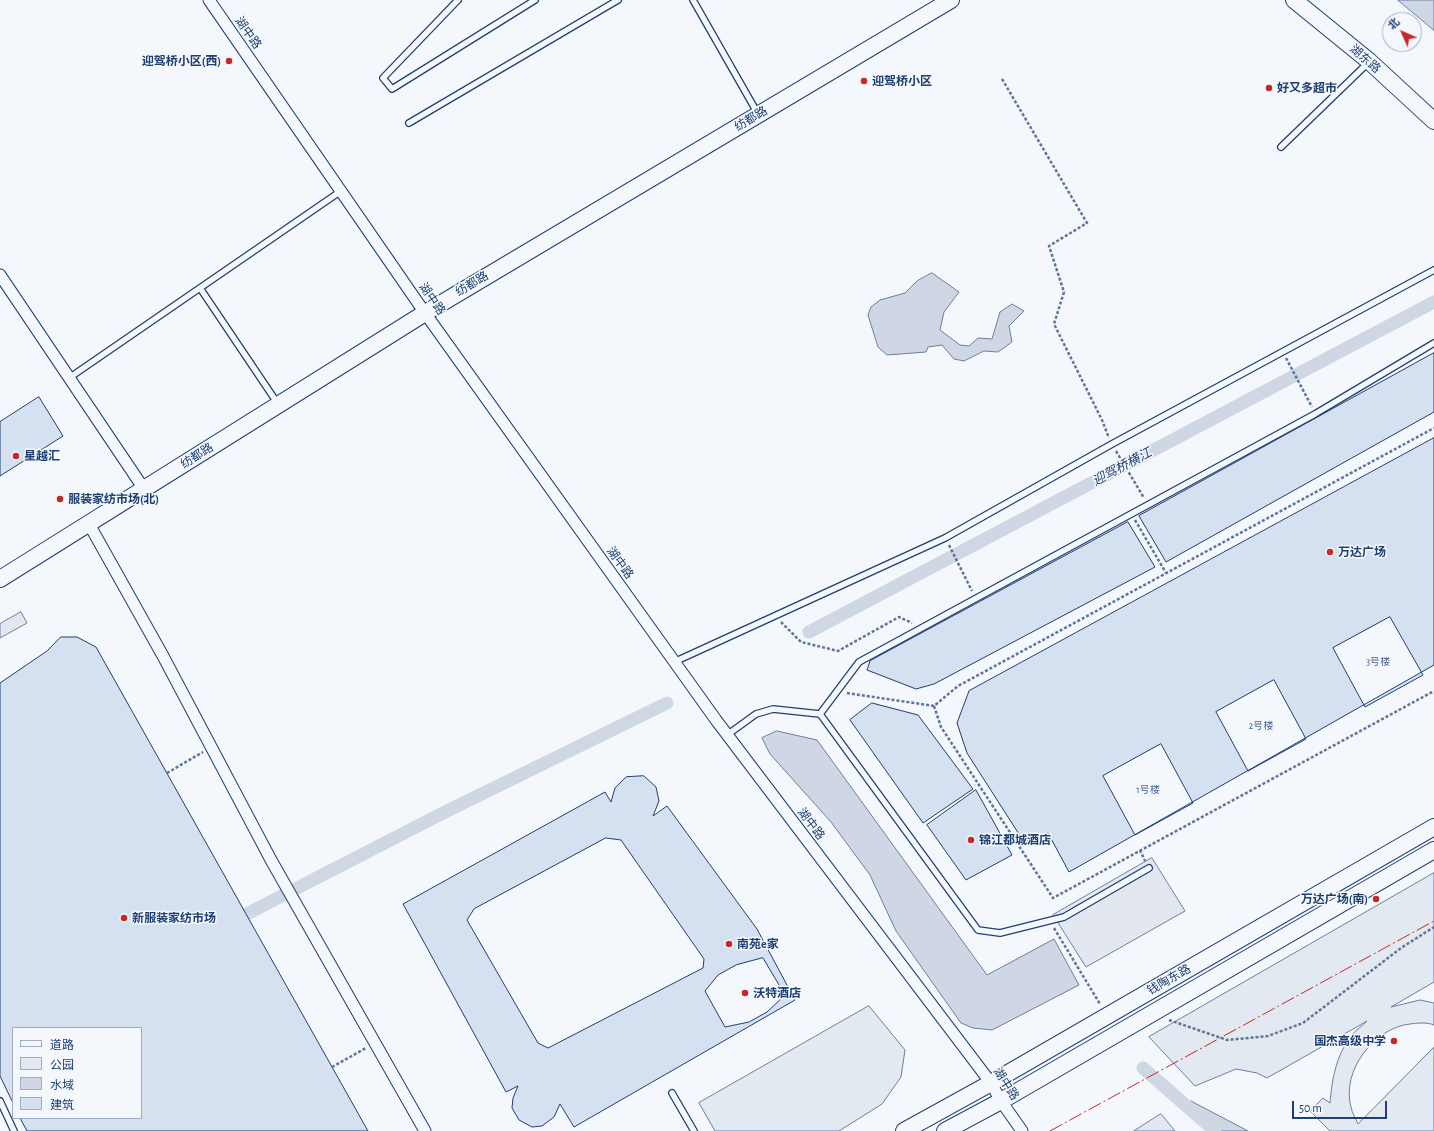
<!DOCTYPE html>
<html>
<head>
<meta charset="utf-8">
<style>
	body { margin:0 }
	#map { position:relative; width:1434px; height:1131px; overflow:hidden; background:#f4f7fb; font-family:"Alegreya Sans","Noto Sans SC",sans-serif }
	canvas { display:block }
	.legend { position:absolute; left:12px; top:1027px; width:130px; height:92px; box-sizing:border-box; background:#f4f7fb; border:1px solid #9eadc5; margin:0; padding:5px 7px; list-style:none; font-size:12px; color:#1d3f73 }
	.legend li { display:flex; align-items:center; gap:8px; height:20px }
	.legend b { width:20px; border:1px solid #9eadc5 }
	.north { position:absolute; left:1382px; top:12px; width:40px; height:40px; box-sizing:border-box; background:#f4f7fb; border:1px solid #9eadc5; border-radius:50%; rotate:315deg; font-size:11px; font-weight:700; line-height:16px; text-align:center; color:#1d3f73 }
	.north::after { content:''; display:block; margin:auto; width:14px; height:18px; background:#c62828; clip-path:polygon(50% 0,100% 100%,50% 72%,0 100%) }
	.scale { position:absolute; left:1292px; top:1101px; width:95px; height:18px; box-sizing:border-box; border:2px solid #1d3f73; border-top:0; padding-left:5px; font-size:12px; line-height:14px; white-space:nowrap; color:#1d3f73; -webkit-text-stroke:3px #f4f7fb; paint-order:stroke }
</style>
</head>
<body>
<div id="map">
<canvas width="1434" height="1131"></canvas>
<ul class="legend">
<li><b style="height:5px;background:#f4f7fb"></b>道路</li>
<li><b style="height:11px;background:#e3e9f0"></b>公园</li>
<li><b style="height:11px;background:#cfd7e4"></b>水域</li>
<li><b style="height:11px;background:#d5e0f0"></b>建筑</li>
</ul>
<div class="north">北</div>
<div class="scale">50 m</div>
</div>
<script>
const g = document.querySelector('canvas').getContext('2d');
g.lineJoin = 'round';
function paint(path, color) { g.fillStyle = color; g.fill(path, 'evenodd'); }
function strokePath(path, color, width, dash) { g.strokeStyle = color; g.lineWidth = width; g.lineCap = dash ? 'butt' : 'round'; g.setLineDash(dash || []); g.stroke(path); }
function label(font, color, halo, rows, align = 'center') {
  g.font = font + ' "Alegreya Sans","Noto Sans SC",sans-serif'; g.lineWidth = 3; g.setLineDash([]); g.textBaseline = 'middle'; g.strokeStyle = halo; g.fillStyle = color; for (const [text, x, y, turn = 0] of rows) {
    g.save(); g.translate(x, y); g.rotate((+turn || 0) * Math.PI / 180); g.textAlign = isNaN(turn) ? turn : align; if (halo) g.strokeText(text, 0, 0); g.fillText(text, 0, 0); g.restore();
  }
}
const green = new Path2D(`
	M 1434,873 L 1434,982 L 1391,1007 L 1420,1000 L 1434,1003 L 1434,1025 C 1427,1022 1417,1023 1410,1024 C 1374,1028 1341,1071 1351,1107 C 1352,1113 1356,1119 1358,1124 L 1434,1047 L 1434,1131 L 1330,1131 L 1310,1111 L 1323,1098 L 1330,1103 C 1332,1079 1336,1056 1351,1036 C 1355,1030 1363,1026 1367,1021 L 1267,1078 L 1257,1073 L 1236,1069 L 1195,1086 L 1149,1037 Z
	M 869,1006 L 905,1050 L 901,1077 L 882,1104 L 839,1131 L 715,1131 L 699,1103 Z`);
paint(green, '#e3e9f0');
strokePath(green, '#687fa3', 1);
const parking = new Path2D(`
	M 21,612 L 27,623 L 0,638 L 0,624 Z
	M 1152,858 L 1185,911 L 1086,967 L 1053,915 Z
	M 1161,1114 L 1175,1131 L 1134,1131 Z`);
paint(parking, '#e3e8f0');
strokePath(parking, '#687fa3', 1);
const water = new Path2D(`
	M 1398,0 L 1434,0 L 1434,30 Z
	M 932,273 L 959,292 L 944,312 L 940,330 L 960,345 L 969,346 L 978,338 L 992,339 L 1000,312 L 1012,304 L 1024,311 L 1009,326 L 1012,342 L 998,352 L 984,351 L 964,361 L 954,359 L 942,345 L 928,347 L 926,352 L 887,355 L 878,347 L 868,315 L 871,307 L 880,300 L 905,293 L 917,281 Z
	M 777,731 L 817,740 L 987,975 L 1054,939 L 1079,985 L 992,1030 L 973,1028 L 961,1023 L 896,931 L 870,875 L 831,822 L 770,754 L 762,738 Z
	M 1191,1101 L 1248,1131 L 1206,1131 L 1184,1109 Z`);
paint(water, '#cfd7e4');
strokePath(water, '#687fa3', 1);
strokePath(new Path2D(`
	M 809,632 L 1434,302
	M 231,922 L 445,812 L 667,703
	M 1143,1068 L 1215,1131`), '#cfd7e4', 13);
const building = new Path2D(`
	M 1434,353 L 1434,412 L 1166,562 L 1139,516 Z
	M 39,397 L 63,436 L 0,476 L 0,422 Z
	M 1434,438 L 1434,665 L 1069,872 L 1048,833 L 1024,842 L 967,753 L 957,723 L 969,691 Z
	M 1128,522 L 1155,567 L 934,684 L 916,689 L 867,670 L 870,661 Z
	M 1390,617 L 1423,675 L 1365,707 L 1333,648 Z
	M 61,637 L 77,637 L 96,647 L 368,1131 L 27,1131 L 20,1118 L 141,1118 L 141,1028 L 13,1028 L 13,1103 L 0,1076 L 0,683 L 47,651 Z
	M 1274,680 L 1306,739 L 1248,771 L 1216,712 Z
	M 872,703 L 918,715 L 973,789 L 923,823 L 850,720 Z
	M 1161,744 L 1193,803 L 1135,835 L 1103,776 Z
	M 644,776 L 656,787 L 659,801 L 653,816 L 667,806 L 757,929 L 795,1000 L 574,1127 L 560,1104 L 554,1117 L 542,1126 L 532,1127 L 519,1120 L 512,1108 L 513,1098 L 518,1086 L 506,1092 L 403,904 L 605,792 L 611,802 L 615,788 L 626,777 ZM 606,838 L 621,840 L 704,959 L 703,968 L 548,1048 L 538,1043 L 467,920 L 474,909 Z
	M 976,790 L 1012,855 L 966,880 L 927,825 Z
	M 763,958 L 785,995 L 767,1012 L 749,1022 L 725,1027 L 705,991 L 718,975 L 736,965 Z`);
paint(building, '#d5e0f0');
strokePath(building, '#1d3f73', 1);
const lane = new Path2D(`
	M 458,0 L 383,78 L 392,89 L 535,0
	M 693,0 L 758,114
	M 409,123 L 618,0
	M 1281,147 L 1369,62
	M 200,288 L 278,404
	M 69,378 L 341,191
	M 674,662 L 945,538 L 1112,444 L 1434,270
	M 820,714 L 978,930 L 1000,933 L 1064,917 L 1149,868
	M 727,735 L 756,714 L 773,709 L 820,714 L 859,662 L 1315,414 L 1434,343
	M 672,1093 L 694,1131
	M 0,1101 L 14,1131`);
const street = new Path2D(`
	M 209,0 L 425,313 L 716,720 L 991,1083 L 1001,1101 L 1022,1131
	M 0,275 L 144,489
	M 89,524 L 163,656 L 271,860 L 425,1131`);
const secondary = new Path2D(`
	M 1294,0 L 1369,61 L 1434,121
	M 0,579 L 425,313 L 951,0
	M 904,1131 L 991,1083 L 1434,827
	M 945,1131 L 1001,1101 L 1434,850`);
strokePath(lane, '#1d3f73', 8);
strokePath(street, '#1d3f73', 13);
strokePath(secondary, '#1d3f73', 18);
strokePath(new Path2D(`
	M 1002,79 L 1087,223 L 1049,246 L 1064,292 L 1054,324 L 1102,420 L 1109,438
	M 1286,358 L 1312,407
	M 1116,451 L 1144,498
	M 1135,520 L 1166,573
	M 949,545 L 972,591
	M 781,622 L 801,642 L 838,651 L 899,617 L 912,623
	M 847,693 L 934,706 L 958,686 L 1434,428
	M 934,706 L 941,727 L 1053,898 L 1434,691
	M 167,773 L 203,752
	M 1140,850 L 1145,861
	M 1054,928 L 1100,1004
	M 1169,1020 L 1227,1040 L 1268,1036 L 1303,1023 L 1401,948 L 1434,927
	M 332,1067 L 366,1048`), '#5e769c', 2.5, [3, 2]);
strokePath(lane, '#f4f7fb', 5.5);
strokePath(street, '#f4f7fb', 11);
strokePath(secondary, '#f4f7fb', 16);
strokePath(new Path2D(`
	M 1050,1131 L 1434,921`), '#c62828', 1, [14, 3, 2, 3]);
for (const [x, y, r, color] of [
	[229,61,4,"#c62828"],
	[864,81,4,"#c62828"],
	[1269,88,4,"#c62828"],
	[16,456,4,"#c62828"],
	[60,499,4,"#c62828"],
	[1330,552,4,"#c62828"],
	[971,840,4,"#c62828"],
	[1376,899,4,"#c62828"],
	[124,918,4,"#c62828"],
	[729,944,4,"#c62828"],
	[745,993,4,"#c62828"],
	[1394,1041,4,"#c62828"]
]) { const dot = new Path2D(); dot.arc(x, y, r, 0, 2 * Math.PI); g.fillStyle = color; g.fill(dot); strokePath(dot, '#f4f7fb', 1.5); }
label('10px', '#4b6792', null, [
	["3号楼",1378,662],
	["2号楼",1261,726],
	["1号楼",1148,790]
]);
label('12px', '#1d3f73', '#f4f7fb', [
	["湖中路",248,33,55],
	["湖东路",1365,59,41],
	["纺都路",751,119,-31],
	["纺都路",472,284,-31],
	["湖中路",432,299,55],
	["纺都路",197,456,-32],
	["湖中路",620,563,54],
	["湖中路",811,824,53],
	["钱陶东路",1169,980,-30],
	["湖中路",1006,1084,57]
]);
label('bold 12px', '#1d3f73', '#f4f7fb', [
	["迎驾桥小区(西)",221,61,"right"],
	["迎驾桥小区",872,81],
	["好又多超市",1277,88],
	["星越汇",24,456],
	["服装家纺市场(北)",68,499],
	["万达广场",1338,552],
	["锦江都城酒店",979,840],
	["万达广场(南)",1368,899,"right"],
	["新服装家纺市场",132,918],
	["南苑e家",737,944],
	["沃特酒店",753,993],
	["国杰高级中学",1386,1041,"right"]
], 'left');
label('italic 13px', '#1d3f73', '#f4f7fb', [
	["迎驾桥横江",1122,467,-28]
]);
</script>
</body>
</html>
